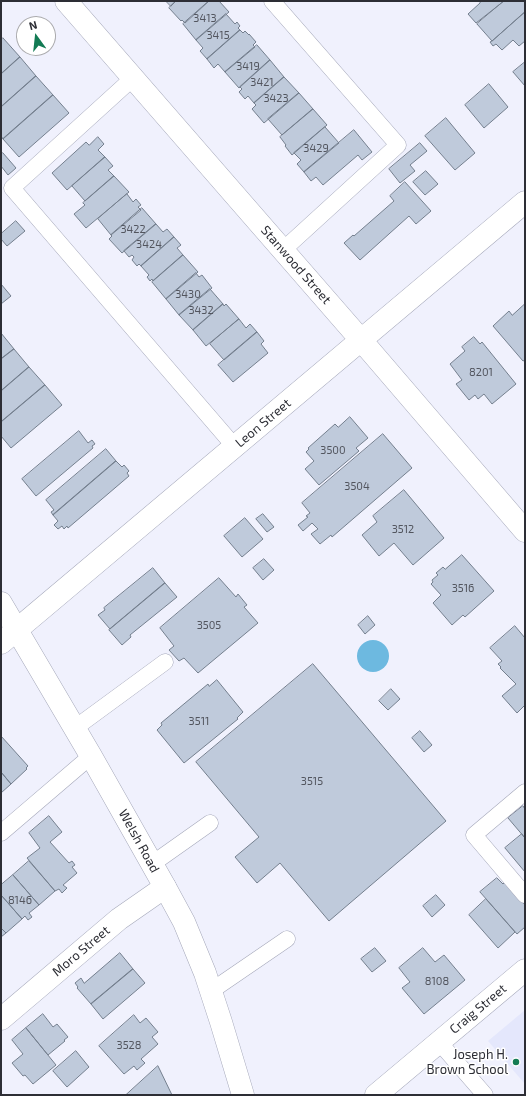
<!DOCTYPE html>
<html>
<head>
<meta charset="utf-8">
<style>
	body { margin:0 }
	#map { position:relative; width:526px; height:1096px; overflow:hidden; background:#f0f1fd; font-family:"Exo 2",sans-serif }
	canvas { display:block }
	.frame { position:absolute; inset:0; border:2px solid #2d2e35; pointer-events:none }
	.north { position:absolute; left:16px; top:16px; width:40px; height:40px; box-sizing:border-box; background:#fff; border:1px solid #ababae; border-radius:50%; rotate:345deg; font-size:11px; font-weight:700; line-height:16px; text-align:center; color:#2d2e35 }
	.north::after { content:''; display:block; margin:auto; width:14px; height:18px; background:#137b54; clip-path:polygon(50% 0,100% 100%,50% 72%,0 100%) }
</style>
</head>
<body>
<div id="map">
<canvas width="526" height="1096"></canvas>
<div class="frame"></div>
<div class="north">N</div>
</div>
<script>
const g = document.querySelector('canvas').getContext('2d');
g.lineJoin = 'round';
function paint(path, color) { g.fillStyle = color; g.fill(path, 'evenodd'); }
function strokePath(path, color, width, dash) { g.strokeStyle = color; g.lineWidth = width; g.lineCap = dash ? 'butt' : 'round'; g.setLineDash(dash || []); g.stroke(path); }
function label(font, color, halo, rows, align = 'center') {
  g.font = font + ' "Exo 2",sans-serif'; g.lineWidth = 3; g.setLineDash([]); g.textBaseline = 'middle'; g.strokeStyle = halo; g.fillStyle = color; for (const [text, x, y, turn = 0] of rows) {
    g.save(); g.translate(x, y); g.rotate((+turn || 0) * Math.PI / 180); g.textAlign = isNaN(turn) ? turn : align; if (halo) g.strokeText(text, 0, 0); g.fillText(text, 0, 0); g.restore();
  }
}
paint(new Path2D(`
	M 525,1010 L 525,1084 L 488,1041 Z`), '#e4e7fc');
paint(new Path2D(`
	M357 656a16 16 0 1 1 32 0a16 16 0 1 1-32 0Z`), '#6db9e0');
const building = new Path2D(`
	M 166,1 L 176,1 L 171,6 Z
	M 176,1 L 209,1 L 185,23 L 182,20 L 181,21 L 169,8 Z
	M 209,1 L 219,1 L 229,12 L 196,40 L 183,24 Z
	M 479,1 L 504,1 L 476,23 L 468,14 L 480,3 Z
	M 504,1 L 525,1 L 525,12 L 492,41 L 477,24 Z
	M 525,12 L 525,41 L 519,46 L 513,40 L 502,50 L 496,44 L 493,46 L 490,42 L 492,41 Z
	M 226,14 L 235,24 L 237,22 L 240,26 L 238,28 L 240,30 L 207,59 L 200,51 L 203,48 L 196,40 Z
	M 240,30 L 243,33 L 245,31 L 249,35 L 249,34 L 256,42 L 253,45 L 255,47 L 225,72 L 218,64 L 214,68 L 207,59 Z
	M 3,38 L 20,57 L 1,74 L 1,40 Z
	M 257,45 L 270,60 L 239,88 L 225,72 Z
	M 20,57 L 36,76 L 1,107 L 1,74 Z
	M 270,60 L 284,77 L 254,103 L 248,96 L 245,99 L 239,92 L 242,89 L 240,87 Z
	M 525,62 L 525,86 L 513,72 Z
	M 36,76 L 53,95 L 3,139 L 1,136 L 1,107 Z
	M 284,77 L 299,93 L 264,123 L 252,109 L 256,105 L 254,103 Z
	M 489,84 L 508,107 L 484,128 L 465,105 Z
	M 299,93 L 313,109 L 282,135 L 268,119 Z
	M 53,95 L 69,113 L 19,157 L 3,139 Z
	M 313,109 L 327,125 L 292,155 L 285,146 L 286,145 L 280,137 Z
	M 446,118 L 475,153 L 455,170 L 425,136 Z
	M 325,127 L 339,143 L 304,172 L 297,164 L 301,160 L 294,153 Z
	M 354,130 L 372,152 L 362,160 L 358,155 L 323,185 L 316,177 L 311,181 L 304,172 Z
	M 98,137 L 104,144 L 98,150 L 105,157 L 67,190 L 52,173 L 86,142 L 89,145 Z
	M 420,143 L 427,151 L 410,165 L 415,171 L 400,183 L 389,169 Z
	M 3,153 L 16,168 L 8,175 L 1,166 L 1,154 Z
	M 105,157 L 113,166 L 108,170 L 114,176 L 85,201 L 72,186 Z
	M 426,171 L 438,184 L 425,195 L 413,182 Z
	M 114,176 L 129,192 L 86,228 L 74,214 L 85,205 L 83,203 Z
	M 405,182 L 431,211 L 416,224 L 409,216 L 360,260 L 344,243 L 353,235 L 354,236 L 394,201 L 390,196 Z
	M 127,194 L 133,202 L 136,199 L 141,205 L 138,207 L 141,210 L 111,235 L 98,219 Z
	M 142,208 L 156,224 L 122,253 L 109,239 L 112,236 L 111,235 Z
	M 16,221 L 25,231 L 7,246 L 1,239 L 1,234 Z
	M 156,224 L 163,232 L 167,229 L 174,237 L 141,266 L 139,264 L 137,266 L 132,260 L 134,257 L 132,255 L 129,257 L 124,251 Z
	M 174,237 L 181,245 L 177,248 L 183,255 L 153,281 L 152,279 L 150,281 L 147,277 L 149,275 L 141,266 Z
	M 183,255 L 198,272 L 166,299 L 152,282 Z
	M 196,273 L 199,277 L 202,275 L 212,288 L 179,315 L 166,299 Z
	M 1,284 L 11,296 L 1,304 Z
	M 210,289 L 223,304 L 193,330 L 179,315 Z
	M 223,304 L 224,306 L 226,304 L 239,319 L 206,346 L 193,330 Z
	M 525,304 L 525,360 L 523,361 L 493,326 L 509,311 L 512,315 Z
	M 239,319 L 246,328 L 250,324 L 257,332 L 224,360 L 210,344 Z
	M 257,332 L 264,341 L 261,344 L 268,353 L 233,382 L 218,365 Z
	M 1,333 L 14,349 L 1,359 Z
	M 474,337 L 480,344 L 482,342 L 516,384 L 492,404 L 484,394 L 478,399 L 475,395 L 469,400 L 456,384 L 462,380 L 450,364 L 465,351 L 462,347 Z
	M 14,349 L 29,367 L 1,391 L 1,359 Z
	M 29,367 L 45,385 L 1,422 L 1,391 Z
	M 45,385 L 62,405 L 11,448 L 1,436 L 1,422 Z
	M 350,417 L 368,438 L 356,448 L 359,451 L 319,485 L 305,469 L 314,461 L 306,452 L 309,449 L 308,448 L 335,424 L 338,427 Z
	M 79,431 L 88,443 L 92,440 L 95,444 L 92,446 L 93,448 L 36,496 L 22,479 Z
	M 383,434 L 412,468 L 332,537 L 331,535 L 320,544 L 311,534 L 318,529 L 312,523 L 303,531 L 298,525 L 308,517 L 306,516 L 310,513 L 302,503 Z
	M 106,449 L 116,461 L 53,515 L 51,512 L 54,510 L 46,500 Z
	M 116,461 L 122,467 L 124,465 L 129,471 L 127,473 L 129,476 L 68,528 L 67,526 L 64,529 L 62,526 L 58,529 L 54,525 L 58,521 L 53,515 Z
	M 404,490 L 444,538 L 413,565 L 394,543 L 379,556 L 362,535 L 377,522 L 373,516 Z
	M 263,514 L 274,527 L 267,532 L 256,519 Z
	M 245,518 L 263,539 L 242,557 L 224,536 Z
	M 462,555 L 494,591 L 465,617 L 463,615 L 452,625 L 433,603 L 441,595 L 431,584 L 433,582 L 432,580 L 438,575 L 436,573 L 443,567 L 445,569 Z
	M 264,559 L 274,570 L 263,580 L 253,568 Z
	M 153,568 L 165,583 L 110,629 L 98,615 L 105,610 L 104,608 Z
	M 219,578 L 236,597 L 238,594 L 247,605 L 244,607 L 258,623 L 198,673 L 184,658 L 179,661 L 169,650 L 174,646 L 160,628 Z
	M 165,583 L 177,597 L 130,635 L 131,637 L 122,645 L 109,630 Z
	M 368,616 L 375,625 L 365,634 L 358,625 Z
	M 515,626 L 525,638 L 525,705 L 517,713 L 502,696 L 516,684 L 500,668 L 501,667 L 498,664 L 502,661 L 490,648 Z
	M 313,664 L 446,821 L 329,921 L 280,863 L 257,883 L 235,857 L 259,837 L 196,762 Z
	M 217,680 L 243,712 L 237,718 L 238,719 L 184,763 L 157,730 L 162,725 L 161,723 L 208,684 L 209,686 Z
	M 391,689 L 400,699 L 388,710 L 379,701 Z
	M 420,731 L 432,745 L 424,752 L 412,738 Z
	M 1,736 L 28,766 L 26,768 L 27,769 L 11,784 L 1,772 Z
	M 1,772 L 11,784 L 1,793 Z
	M 523,806 L 525,809 L 525,838 L 508,818 Z
	M 49,816 L 62,832 L 50,842 L 69,863 L 72,861 L 75,865 L 72,867 L 77,873 L 63,885 L 67,888 L 62,893 L 59,889 L 55,891 L 27,858 L 40,848 L 29,833 Z
	M 522,834 L 525,838 L 525,872 L 505,848 Z
	M 29,861 L 55,891 L 39,905 L 13,875 Z
	M 13,875 L 39,905 L 29,913 L 32,917 L 28,920 L 25,916 L 22,919 L 1,895 L 1,885 Z
	M 497,878 L 503,884 L 505,882 L 525,905 L 525,927 L 517,934 L 480,892 Z
	M 1,895 L 22,919 L 6,933 L 1,928 Z
	M 436,895 L 445,905 L 432,917 L 423,906 Z
	M 486,899 L 515,932 L 498,948 L 469,915 Z
	M 1,928 L 6,933 L 1,937 Z
	M 375,948 L 386,961 L 372,972 L 361,959 Z
	M 423,948 L 435,962 L 444,955 L 465,980 L 424,1014 L 402,988 L 410,982 L 399,968 Z
	M 120,953 L 133,969 L 91,1004 L 77,988 L 78,987 L 75,983 L 81,978 L 84,983 Z
	M 133,969 L 145,983 L 103,1019 L 91,1004 Z
	M 43,1014 L 53,1027 L 57,1024 L 68,1037 L 64,1040 L 65,1041 L 48,1055 L 26,1028 Z
	M 134,1015 L 140,1023 L 146,1018 L 158,1032 L 152,1037 L 158,1044 L 141,1059 L 145,1063 L 137,1070 L 134,1066 L 124,1074 L 99,1046 Z
	M 26,1028 L 56,1065 L 33,1084 L 25,1075 L 23,1076 L 12,1063 L 23,1054 L 12,1040 Z
	M 76,1051 L 89,1067 L 67,1087 L 53,1071 Z
	M 158,1066 L 172,1095 L 126,1095 Z`);
paint(building, '#bfcadb');
strokePath(building, '#747f8e', 1);
const lane = new Path2D(`
	M 272,1 L 398,145 L 283,250
	M 133,78 L 12,188 L 235,447
	M 75,728 L 165,662
	M 525,792 L 474,835 L 525,895
	M 1,833 L 91,756
	M 152,864 L 210,823
	M 211,991 L 287,939
	M 439,1042 L 485,1095`);
const street = new Path2D(`
	M 66,1 L 361,340 L 525,531
	M 1,643 L 525,202
	M 1,1019 L 119,919 L 165,887
	M 376,1095 L 525,970`);
const secondary = new Path2D(`
	M 1,603 L 91,756 L 165,887 L 184,922 L 205,973 L 221,1022 L 243,1095`);
strokePath(lane, '#a4a7b9', 17);
strokePath(street, '#a4a7b9', 23);
strokePath(secondary, '#a4a7b9', 23);
strokePath(lane, '#fff', 16);
strokePath(street, '#fff', 22);
strokePath(secondary, '#fff', 22);
for (const [x, y, r, color] of [
	[516,1062,4,"#137b54"]
]) { const dot = new Path2D(); dot.arc(x, y, r, 0, 2 * Math.PI); g.fillStyle = color; g.fill(dot); strokePath(dot, '#fff', 1.5); }
label('11px', '#52555e', null, [
	["3413",205,18],
	["3415",218,35],
	["3419",248,66],
	["3421",262,82],
	["3423",276,98],
	["3429",316,148],
	["3422",133,229],
	["3424",149,244],
	["3430",188,294],
	["3432",201,310],
	["8201",481,372],
	["3500",333,450],
	["3504",357,486],
	["3512",403,529],
	["3516",463,588],
	["3505",209,625],
	["3511",199,721],
	["3515",312,781],
	["8146",20,900],
	["8108",437,981],
	["3528",129,1045]
]);
label('13px', '#2d2e35', '#fff', [
	["Stanwood Street",296,265,49],
	["Leon Street",263,423,-40],
	["Welsh Road",139,841,61],
	["Moro Street",81,951,-40],
	["Craig Street",478,1009,-40]
]);
label('13px', '#2d2e35', '#fff', [
	["Joseph H.",508,1055],
	["Brown School",508,1070]
], 'right');
</script>
</body>
</html>
